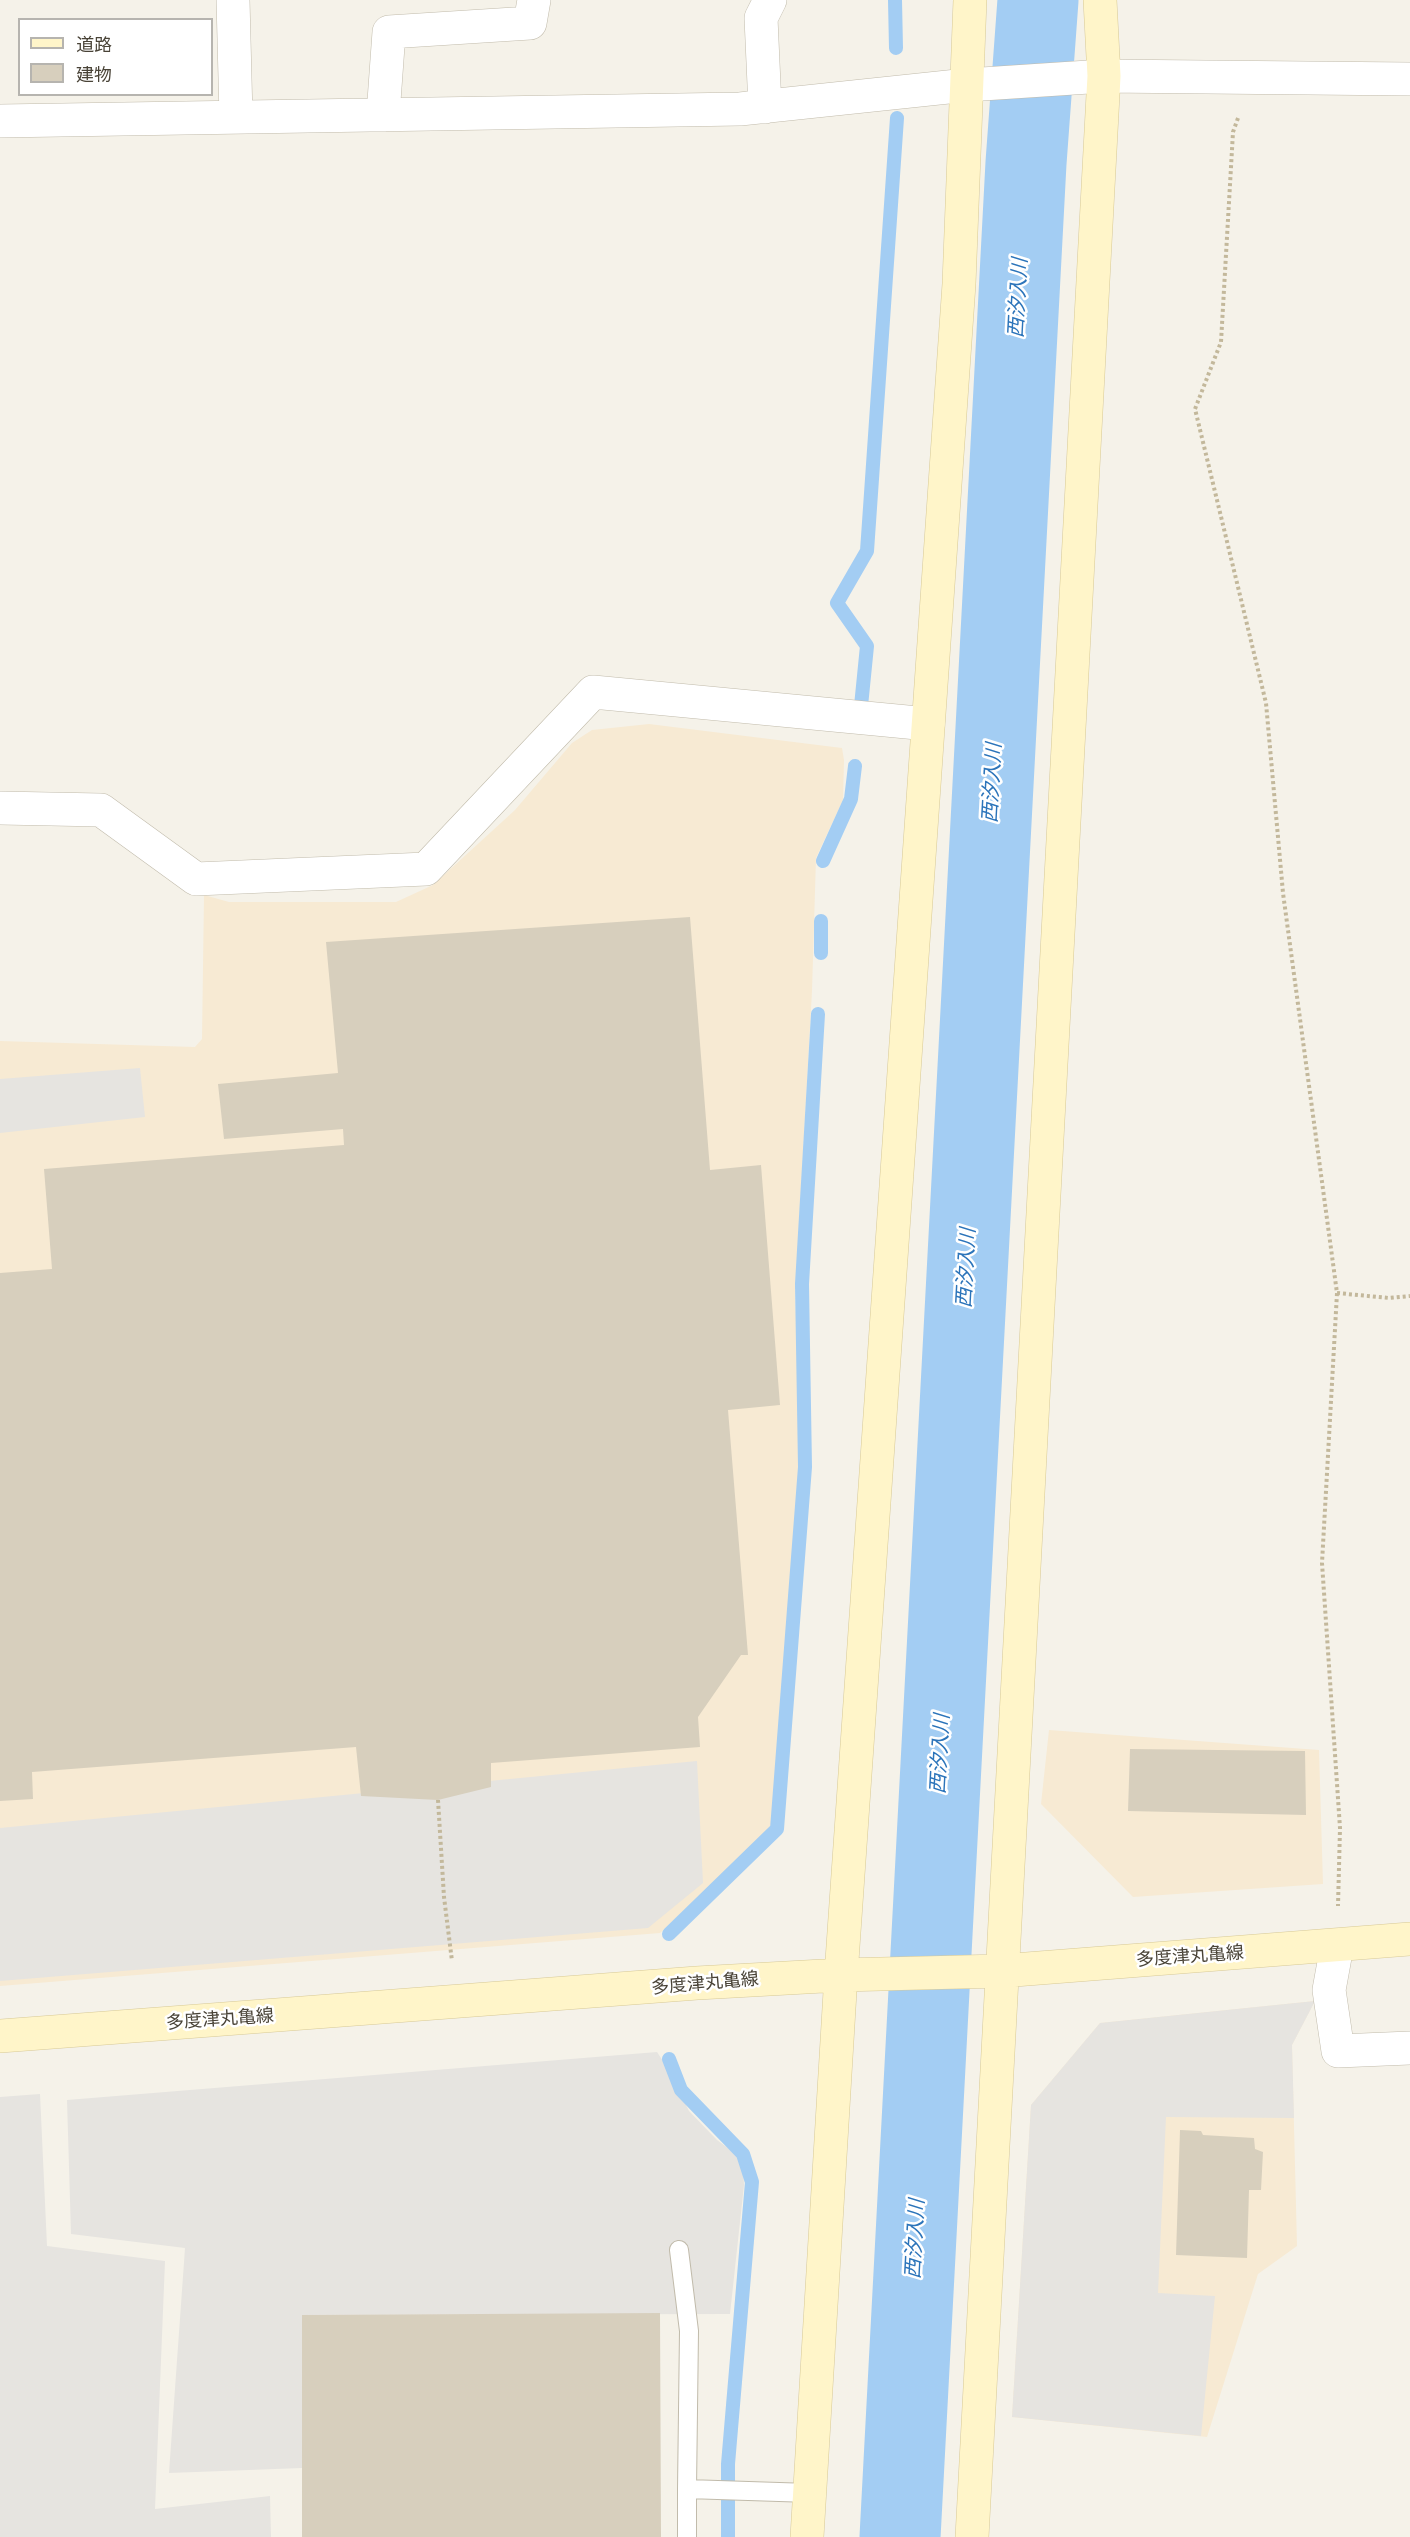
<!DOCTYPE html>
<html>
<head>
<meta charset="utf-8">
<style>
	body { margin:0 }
	#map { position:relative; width:1410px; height:2537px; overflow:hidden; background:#f5f2e9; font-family:"Space Grotesk","Noto Sans JP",sans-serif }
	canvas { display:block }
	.legend { position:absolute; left:18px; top:18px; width:195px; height:78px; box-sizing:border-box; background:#fff; border:2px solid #b6b4af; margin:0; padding:8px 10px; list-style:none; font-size:18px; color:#494337 }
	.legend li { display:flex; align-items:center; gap:12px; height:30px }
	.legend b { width:30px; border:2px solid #b6b4af }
</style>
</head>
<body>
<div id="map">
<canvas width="1410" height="2537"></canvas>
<ul class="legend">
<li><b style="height:8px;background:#fff5c9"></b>道路</li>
<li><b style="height:16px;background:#d7cfbd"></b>建物</li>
</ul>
</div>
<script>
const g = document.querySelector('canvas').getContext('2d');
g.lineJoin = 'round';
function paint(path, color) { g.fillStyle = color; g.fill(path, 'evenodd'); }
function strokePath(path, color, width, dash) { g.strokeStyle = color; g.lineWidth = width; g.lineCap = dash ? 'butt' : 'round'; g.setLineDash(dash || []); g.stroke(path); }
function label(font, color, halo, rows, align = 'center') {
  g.font = font + ' "Space Grotesk","Noto Sans JP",sans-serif'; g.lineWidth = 5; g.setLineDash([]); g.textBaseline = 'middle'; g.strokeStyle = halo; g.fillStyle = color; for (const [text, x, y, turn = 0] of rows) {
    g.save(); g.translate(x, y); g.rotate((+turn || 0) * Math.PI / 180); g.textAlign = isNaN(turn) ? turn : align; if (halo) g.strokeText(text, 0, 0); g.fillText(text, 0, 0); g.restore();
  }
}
paint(new Path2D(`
	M 649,724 L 842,748 L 844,760 L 843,800 L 816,858 L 812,991 L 795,1300 L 800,1374 L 799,1471 L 773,1828 L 660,1933 L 0,1986 L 0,1041 L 195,1047 L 202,1039 L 204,895 L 229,902 L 396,902 L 433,885 L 515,810 L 572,743 L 592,730 Z
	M 1049,1730 L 1319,1750 L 1323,1884 L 1133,1897 L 1041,1804 Z
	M 1315,2001 L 1292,2045 L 1297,2246 L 1258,2274 L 1207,2437 L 1012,2417 L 1031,2105 L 1100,2023 Z`), '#f7ead3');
paint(new Path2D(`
	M 140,1068 L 145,1117 L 0,1133 L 0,1079 Z
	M 697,1761 L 703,1883 L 648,1928 L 0,1981 L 0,1828 Z
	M 1315,2001 L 1292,2045 L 1294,2118 L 1166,2117 L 1158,2293 L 1215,2296 L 1201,2436 L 1012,2417 L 1031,2105 L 1100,2023 Z
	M 657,2052 L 667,2067 L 689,2111 L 717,2140 L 740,2157 L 743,2168 L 744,2185 L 730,2314 L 302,2315 L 302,2468 L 169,2473 L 185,2248 L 71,2234 L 67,2100 Z
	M 40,2094 L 47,2246 L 165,2261 L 155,2509 L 270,2496 L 271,2537 L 0,2537 L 0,2097 Z`), '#e6e4e0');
strokePath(new Path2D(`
	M 895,0 L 896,48
	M 861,706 L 867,646 L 837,603 L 867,551 L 897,118
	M 823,861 L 851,799 L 855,766
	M 821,953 L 821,921
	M 669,1934 L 777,1829 L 805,1467 L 802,1284 L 818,1014
	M 669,2059 L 681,2090 L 743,2154 L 752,2182 L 728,2464 L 728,2537`), '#a3cdf3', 14);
strokePath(new Path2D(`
	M 900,2537 L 1026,163 L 1038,0`), '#a3cdf3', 81);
paint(new Path2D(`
	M 690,917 L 710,1170 L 761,1165 L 780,1405 L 728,1410 L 748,1655 L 741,1655 L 698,1717 L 700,1747 L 491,1763 L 491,1787 L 438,1800 L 361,1796 L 356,1747 L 32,1772 L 33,1799 L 0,1801 L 0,1273 L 52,1269 L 44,1169 L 344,1145 L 343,1129 L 224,1139 L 218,1084 L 338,1073 L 326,942 Z
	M 1130,1749 L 1305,1751 L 1306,1815 L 1128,1811 Z
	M 1180,2130 L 1201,2131 L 1203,2135 L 1254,2138 L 1255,2149 L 1263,2152 L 1261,2190 L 1249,2190 L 1247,2258 L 1176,2255 Z
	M 660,2313 L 661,2537 L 302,2537 L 302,2315 Z`), '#d7cfbd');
const lane = new Path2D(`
	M 679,2250 L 689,2331 L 687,2489
	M 687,2537 L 687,2489 L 810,2493`);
const street = new Path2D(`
	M 233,0 L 236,117
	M 765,107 L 761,18 L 770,0
	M 383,115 L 389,32 L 530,23 L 534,0
	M 0,121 L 740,109 L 967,85 L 1104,76 L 1410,79
	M 0,808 L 101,810 L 196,879 L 426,869 L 593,692 L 928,724
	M 1337,1946 L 1329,1990 L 1338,2051 L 1410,2048`);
const secondary = new Path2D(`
	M 0,2036 L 697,1983 L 841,1975 L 1001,1971 L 1410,1939
	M 807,2537 L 841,1975 L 959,284 L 970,0
	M 972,2537 L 1104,76 L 1100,0`);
strokePath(lane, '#c1bbab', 20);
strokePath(street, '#c1bbab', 34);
strokePath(secondary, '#d7c997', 34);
strokePath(new Path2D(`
	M 1238,118 L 1233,132 L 1221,342 L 1195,409 L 1266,703 L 1283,893 L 1337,1293 L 1322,1563 L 1340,1828 L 1338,1906
	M 1337,1293 L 1389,1298 L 1410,1296
	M 438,1800 L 444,1897 L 452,1961`), '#c3b89b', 4, [3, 3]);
strokePath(lane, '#fff', 18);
strokePath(street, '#fff', 33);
strokePath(secondary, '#fff5c9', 33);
label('18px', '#494337', '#fff', [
	["多度津丸亀線",1190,1957,-4],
	["多度津丸亀線",705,1984,-5],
	["多度津丸亀線",220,2020,-4]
]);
label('italic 20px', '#2b74ba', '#fff', [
	["西汐入川",1019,298,-87],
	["西汐入川",993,783,-87],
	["西汐入川",967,1268,-87],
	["西汐入川",941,1754,-87],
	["西汐入川",916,2239,-87]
]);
</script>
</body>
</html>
